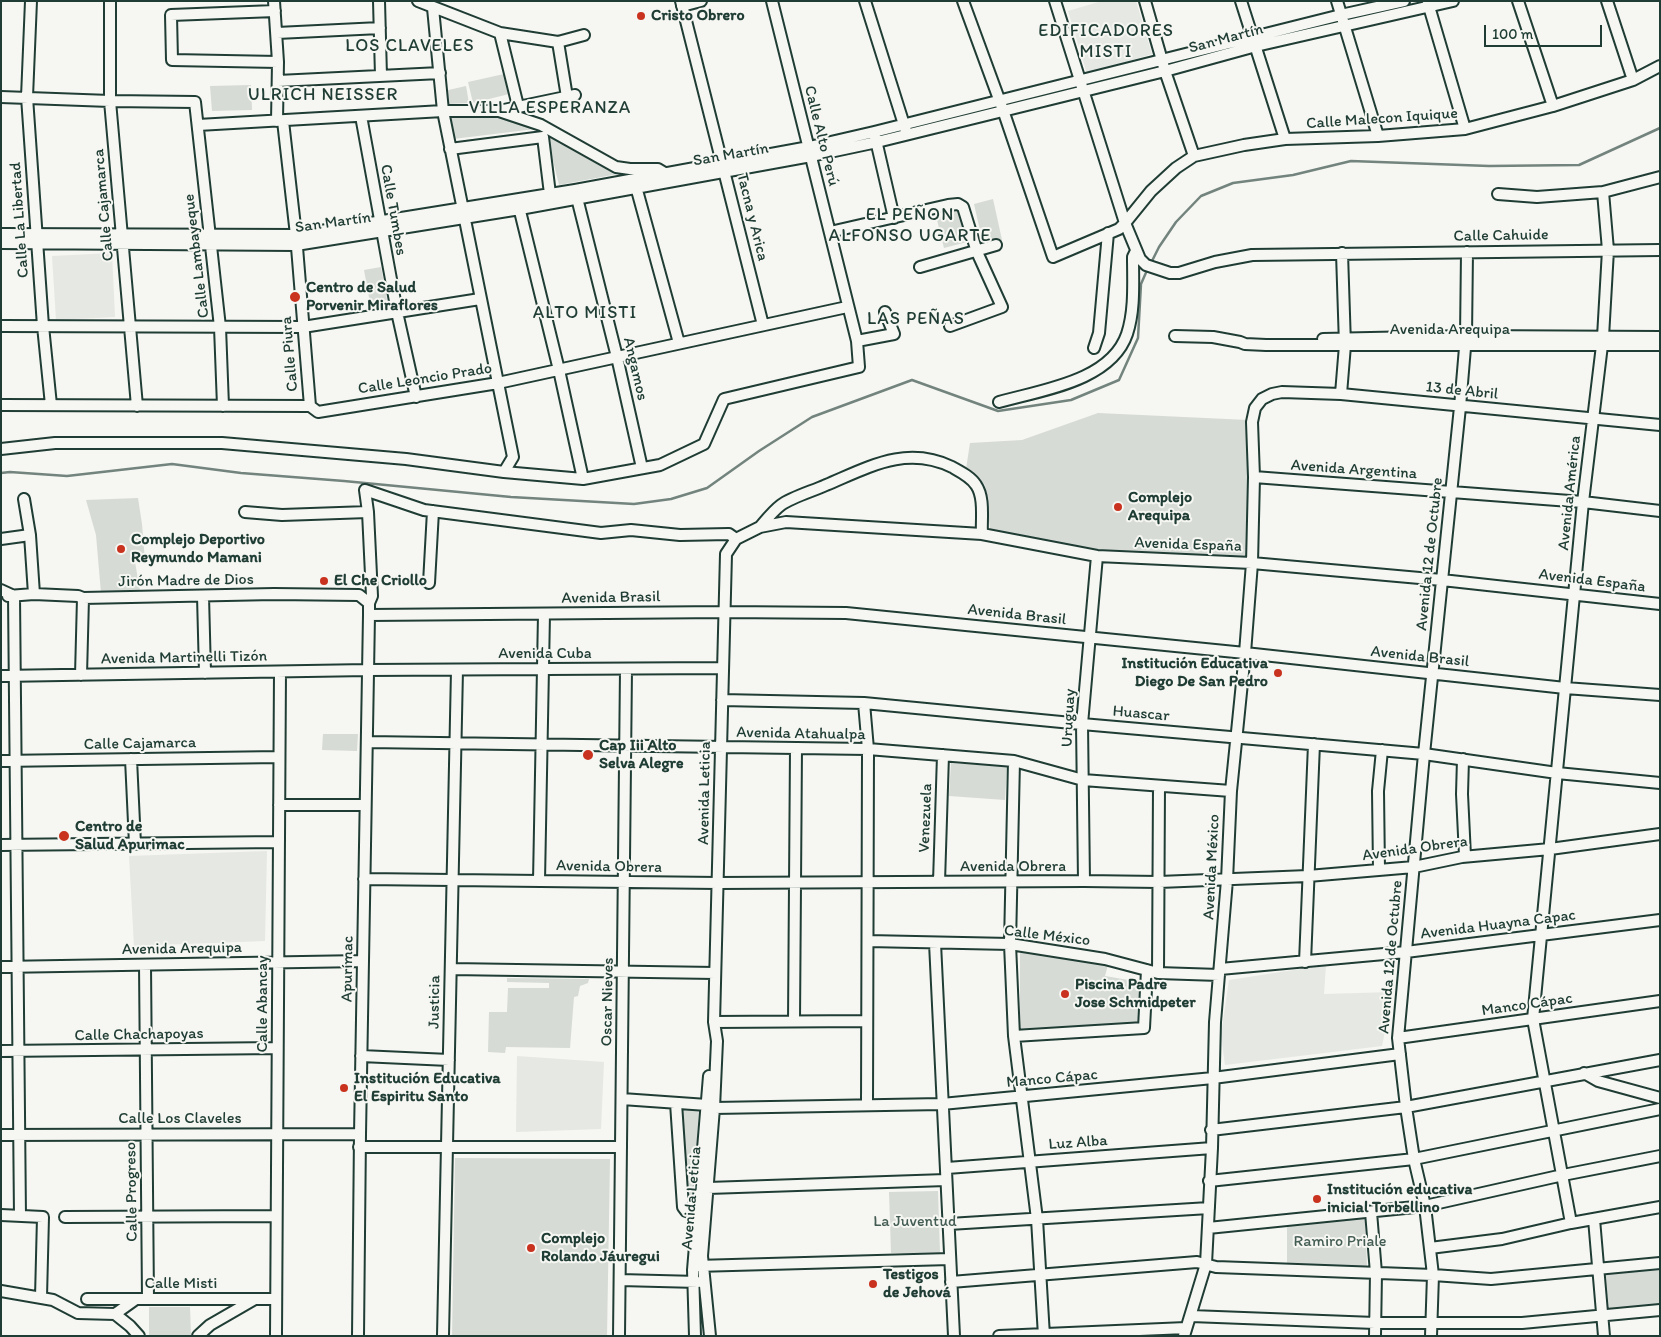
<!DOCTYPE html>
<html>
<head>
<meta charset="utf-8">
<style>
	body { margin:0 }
	#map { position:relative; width:1661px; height:1337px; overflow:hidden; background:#f6f6f2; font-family:Itim,sans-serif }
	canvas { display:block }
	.frame { position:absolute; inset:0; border:2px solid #1f3d34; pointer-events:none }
	.scale { position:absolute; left:1484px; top:25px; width:118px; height:22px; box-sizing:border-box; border:2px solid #1f3d34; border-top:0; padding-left:6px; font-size:15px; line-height:18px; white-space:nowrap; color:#1f3d34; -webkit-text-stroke:4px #f6f6f2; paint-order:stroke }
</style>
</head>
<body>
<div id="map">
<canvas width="1661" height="1337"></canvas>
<div class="frame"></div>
<div class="scale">100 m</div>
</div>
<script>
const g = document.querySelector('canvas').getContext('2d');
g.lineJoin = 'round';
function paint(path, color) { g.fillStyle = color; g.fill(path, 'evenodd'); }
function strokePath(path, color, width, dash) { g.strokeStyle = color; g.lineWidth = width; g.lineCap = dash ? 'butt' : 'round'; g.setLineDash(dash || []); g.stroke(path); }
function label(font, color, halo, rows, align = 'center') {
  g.font = font + ' Itim,sans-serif'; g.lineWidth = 4; g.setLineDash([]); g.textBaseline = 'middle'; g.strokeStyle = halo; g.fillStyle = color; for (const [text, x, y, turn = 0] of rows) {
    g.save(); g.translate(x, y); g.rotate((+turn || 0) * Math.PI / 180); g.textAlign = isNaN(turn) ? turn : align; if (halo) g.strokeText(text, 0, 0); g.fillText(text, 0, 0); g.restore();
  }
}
paint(new Path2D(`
	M 1102,1 L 1136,1 L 1152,54 L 1087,74 L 1068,11 Z
	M 112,253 L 115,317 L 56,320 L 52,256 Z
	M 267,851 L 265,941 L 134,946 L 129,856 Z
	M 1326,965 L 1324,994 L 1393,992 L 1382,1046 L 1225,1065 L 1221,1035 L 1229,980 Z
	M 517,1056 L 604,1062 L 601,1129 L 516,1132 Z`), '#e6e8e4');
paint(new Path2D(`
	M 504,74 L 509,94 L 473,103 L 468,82 Z
	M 251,85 L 252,110 L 212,111 L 210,86 Z
	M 466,86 L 469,103 L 446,104 L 444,91 Z
	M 449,114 L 504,117 L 535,129 L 453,139 Z
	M 547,136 L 618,174 L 559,185 Z
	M 993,199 L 1002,240 L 983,244 L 974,204 Z
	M 959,210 L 967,242 L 944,248 L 936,216 Z
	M 381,267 L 387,300 L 370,303 L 364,270 Z
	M 1098,413 L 1248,420 L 1247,559 L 1096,551 L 990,529 L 985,485 L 966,469 L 970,443 L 1022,440 Z
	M 138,498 L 142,524 L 145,561 L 135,562 L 140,591 L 101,593 L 96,535 L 86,500 Z
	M 323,734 L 358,734 L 357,751 L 322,750 Z
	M 951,763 L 1007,766 L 1005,800 L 949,796 Z
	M 1020,952 L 1108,965 L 1105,976 L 1140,982 L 1139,1025 L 1020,1031 Z
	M 507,978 L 589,979 L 588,983 L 580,986 L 578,996 L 574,997 L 570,1048 L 506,1047 L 505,1053 L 488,1052 L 489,1012 L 507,1012 L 508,988 L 549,988 L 549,983 L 507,982 Z
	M 681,1109 L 699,1110 L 692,1210 L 686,1208 Z
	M 455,1158 L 610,1159 L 607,1336 L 452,1336 Z
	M 938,1191 L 940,1253 L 891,1253 L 889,1192 Z
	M 1365,1215 L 1367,1267 L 1287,1265 L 1287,1225 Z
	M 1660,1269 L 1660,1306 L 1606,1310 L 1603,1274 Z
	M 149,1307 L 190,1307 L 191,1336 L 149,1336 Z`), '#d6dbd6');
strokePath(new Path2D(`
	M 1151,263 L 1159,247 L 1176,222 L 1201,196 L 1233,183 L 1293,175 L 1351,161 L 1489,166 L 1579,165 L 1660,128
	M 1,473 L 10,472 L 67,476 L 172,464 L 241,473 L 344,481 L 511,497 L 634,504 L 671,499 L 707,488 L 759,451 L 812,417 L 912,380 L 998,411 L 1071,400 L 1119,380 L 1138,338 L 1141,284 L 1148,268`), '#72847d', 2.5);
const minor = new Path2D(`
	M 31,1 L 27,97 L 43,326 L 51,405
	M 110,1 L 110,101 L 137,406
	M 274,1 L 278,62 L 277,121
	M 379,1 L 381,76
	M 418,1 L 500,33 L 558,42 L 584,35
	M 681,1 L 763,325
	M 865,1 L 906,131
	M 963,1 L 1003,110 L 1053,257 L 1119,229 L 1125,223 L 1151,191 L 1176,168 L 1194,156 L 1244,145 L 1285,139 L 1378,136 L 1465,129 L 1553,106 L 1633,80 L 1660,66
	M 1055,1 L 1125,223 L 1140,259 L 1146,265 L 1170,273 L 1179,273 L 1215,262 L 1252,255 L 1660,250
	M 1145,1 L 1165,71 L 1194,156
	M 1241,1 L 1285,139
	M 1337,1 L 1378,136
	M 1518,1 L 1553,106
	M 1607,1 L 1633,80
	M 1428,3 L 1465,129
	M 682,6 L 701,1
	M 433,8 L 443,111 L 513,457 L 504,472
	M 275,11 L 171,15 L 172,60 L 278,62
	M 277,33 L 380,28
	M 500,33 L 518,106
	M 558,42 L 567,97
	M 278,81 L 440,73
	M 1,97 L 110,101 L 195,102 L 220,327 L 223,406
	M 499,111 L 575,95
	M 361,116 L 397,312 L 416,397
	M 283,121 L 296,235 L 310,406
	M 198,125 L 443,111 L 499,111 L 541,125 L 616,167 L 630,169 L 658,169 L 663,172
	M 875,136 L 894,218
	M 450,149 L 543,137 L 550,194
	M 635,183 L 679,343
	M 576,194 L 617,357 L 642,468
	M 1498,194 L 1537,197 L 1603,192 L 1660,177
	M 518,203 L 559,370 L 583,479
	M 830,232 L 948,205 L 958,204 L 963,207 L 977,252 L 1002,307 L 950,326
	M 1,234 L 296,235 L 575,190 L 809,147 L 874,132 L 1341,15 L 1404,1
	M 1,243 L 296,245 L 520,209 L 811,156 L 877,142 L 1165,71 L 1256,46 L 1453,1
	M 920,267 L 996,245
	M 1,326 L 303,327 L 480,299
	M 1175,336 L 1213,337 L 1240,342 L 1245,344 L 1266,345 L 1660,345
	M 1323,339 L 1466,336 L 1660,337
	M 857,341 L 894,334 L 885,312
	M 1094,348 L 1099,333 L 1108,233
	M 1341,394 L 1345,345 L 1342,253
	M 999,402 C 1042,390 1111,381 1127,334 C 1135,310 1133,282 1133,257 L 1136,251
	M 1,405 L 310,406 L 318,412 L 498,383 L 847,307
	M 1,449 L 55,443 L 222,443 L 406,459 L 504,472 L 583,479 L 660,465 L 704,444 L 724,399 L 859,367 L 857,341 L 772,1
	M 1254,477 L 1583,502 L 1660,511
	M 24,499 L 30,535 L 34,594
	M 245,512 L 282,515 L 368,512
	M 760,527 C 766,520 773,511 781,505 C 792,497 813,491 826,485 C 869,467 906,445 952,467 C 961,472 971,477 976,485 C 985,498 981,520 982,534
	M 1,539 L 30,535
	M 429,583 L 433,511
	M 1,590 L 14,596 L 20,1216
	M 8,596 L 34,594 L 78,596 L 83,598 L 274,594 L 359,595 L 369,603
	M 203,596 L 205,673
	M 369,615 L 725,612 L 846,613 L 1245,653 L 1565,688 L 1660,695
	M 81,675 L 83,598
	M 1,676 L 368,670 L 723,668
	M 722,700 L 864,703 L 1082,724 L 1424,754 L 1557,773 L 1660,783
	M 864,703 L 868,749 L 867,1105
	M 367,742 L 868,749 L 1014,761 L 1083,780 L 1231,791
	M 131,759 L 135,844
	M 1463,759 L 1462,794 L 1465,856
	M 1,761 L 279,757
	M 1014,761 L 1010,944 L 1014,1036 L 1037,1219 L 1044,1336
	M 279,805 L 365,805
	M 1,845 L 279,842
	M 1379,870 L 1378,791 L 1382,750
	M 364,879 L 718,883 L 1084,881 L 1159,882 L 1308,876 L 1414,867 L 1462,857 L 1550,849 L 1660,834
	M 539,881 L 544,614
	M 1084,881 L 1082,724 L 1097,556
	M 939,882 L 943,755
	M 868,941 L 1010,944 L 1105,959 L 1158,973 L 1219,975
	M 935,943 L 954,1336
	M 1305,962 L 1314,744
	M 145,965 L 148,1299
	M 1,967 L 363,961
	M 451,969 L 715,973
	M 1220,969 L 1406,952 L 1660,920
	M 1158,973 L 1159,786
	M 794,1021 L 796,748
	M 714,1022 L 867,1021
	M 1014,1036 L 1144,1028 L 1147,970
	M 1398,1038 L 1660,1001
	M 1,1051 L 277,1048
	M 361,1056 L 449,1060
	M 1584,1073 L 1598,1081 L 1660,1098
	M 622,1099 L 707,1105 L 714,1108 L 942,1104 L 1213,1078 L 1400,1054
	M 676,1103 L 683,1207 L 686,1211 L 697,1215
	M 1211,1130 L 1406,1107 L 1660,1060
	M 1,1135 L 360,1134
	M 359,1147 L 621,1147
	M 947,1168 L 1212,1148
	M 1209,1181 L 1414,1159 L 1660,1109
	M 708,1188 L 946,1180
	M 1371,1212 L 1376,1273 L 1375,1336
	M 1,1215 L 43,1217 L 41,1297
	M 65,1217 L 276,1216
	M 1594,1219 L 1604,1336
	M 1571,1223 L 1533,1019 L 1583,502 L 1603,337 L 1608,250 L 1603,192
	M 949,1224 L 1209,1208
	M 1208,1228 L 1425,1206 L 1563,1175 L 1660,1156
	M 1430,1248 L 1502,1239 L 1571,1223 L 1660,1207
	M 696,1266 L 950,1259
	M 620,1280 L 698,1282
	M 951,1282 L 1197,1262 L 1216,1267 L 1433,1275 L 1491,1279 L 1660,1263
	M 1,1291 L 53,1300 L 78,1313 L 115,1314
	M 87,1299 L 276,1299
	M 136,1299 L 115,1314 L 130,1326 L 139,1336
	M 1191,1316 L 1375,1323 L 1522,1323 L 1660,1310
	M 198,1336 L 210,1325 L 255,1299
	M 276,1336 L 280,672
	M 358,1336 L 360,1134 L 369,615 L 369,603 L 372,596 L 368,512 L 365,490 L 424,510 L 601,533 L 631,530 L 680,535 L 729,534 L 736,539
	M 443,1336 L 457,670
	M 619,1336 L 626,669
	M 695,1336 L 693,1270 L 709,1076
	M 710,1336 L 702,1256 L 714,1108 L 717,1041 L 714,1022 L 726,554 L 736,539 L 760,527 L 786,522 L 982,534 L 1097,556 L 1252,563 L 1442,580 L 1660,604
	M 999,1336 L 1186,1328
	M 1184,1336 L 1206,1264 L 1212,1148 L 1215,1022 L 1227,880 L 1231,791 L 1245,653 L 1252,563 L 1254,477 L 1252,422 L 1255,408 L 1262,399 L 1272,394 L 1282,392 L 1341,394 L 1660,425
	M 1431,1336 L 1433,1275 L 1425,1206 L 1414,1159 L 1406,1107 L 1398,1038 L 1424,754 L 1460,407 L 1466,336 L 1467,252`);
strokePath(minor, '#1f3d34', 14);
strokePath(minor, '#f6f6f2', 10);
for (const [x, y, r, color] of [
	[641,16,5,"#c8321e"],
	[295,297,6,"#c8321e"],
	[1118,507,5,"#c8321e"],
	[121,549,5,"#c8321e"],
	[324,581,5,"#c8321e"],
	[1278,673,5,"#c8321e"],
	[588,755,6,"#c8321e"],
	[64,836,6,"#c8321e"],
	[1065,994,5,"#c8321e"],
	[344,1088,5,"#c8321e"],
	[1317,1199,5,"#c8321e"],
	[531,1248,5,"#c8321e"],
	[873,1284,5,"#c8321e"]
]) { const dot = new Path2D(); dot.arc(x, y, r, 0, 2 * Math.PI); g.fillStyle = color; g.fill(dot); strokePath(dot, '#f6f6f2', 2); }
label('bold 16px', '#1f3d34', '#f6f6f2', [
	["Cristo Obrero",651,16],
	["Centro de Salud",306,288],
	["Porvenir Miraflores",306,306],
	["Complejo",1128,498],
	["Arequipa",1128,516],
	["Complejo Deportivo",131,540],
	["Reymundo Mamani",131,558],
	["El Che Criollo",334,581],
	["Institución Educativa",1268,664,"right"],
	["Diego De San Pedro",1268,682,"right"],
	["Cap Iii Alto",599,746],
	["Selva Alegre",599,764],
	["Centro de",75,827],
	["Salud Apurimac",75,845],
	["Piscina Padre",1075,985],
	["Jose Schmidpeter",1075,1003],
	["Institución Educativa",354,1079],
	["El Espiritu Santo",354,1097],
	["Institución educativa",1327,1190],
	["inicial Torbellino",1327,1208],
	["Complejo",541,1239],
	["Rolando Jáuregui",541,1257],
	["Testigos",883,1275],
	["de Jehová",883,1293]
], 'left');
label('16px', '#1f3d34', '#f6f6f2', [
	["San Martín",1226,39,-15],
	["Calle Malecon Iquique",1382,119,-4],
	["Calle Alto Perú",821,136,76],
	["San Martín",731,155,-10],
	["Calle Cajamarca",104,205,-95],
	["Calle Tumbes",393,210,80],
	["Tacna y Arica",752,217,76],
	["Calle La Libertad",20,220,-94],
	["San Martín",333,223,-8],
	["Calle Cahuide",1501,236,-1],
	["Calle Lambayeque",197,256,-97],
	["Avenida Arequipa",1450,330],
	["Calle Piura",290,354,-95],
	["Angamos",635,369,77],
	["Calle Leoncio Prado",425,379,-9],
	["13 de Abril",1462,391,6],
	["Avenida Argentina",1354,470,4],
	["Avenida América",1570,493,-84],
	["Avenida España",1188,545,2],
	["Avenida 12 de Octubre",1430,554,-84],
	["Jirón Madre de Dios",186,581,-1],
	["Avenida España",1592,581,7],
	["Avenida Brasil",611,598,-1],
	["Avenida Brasil",1017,615,6],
	["Avenida Cuba",545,654],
	["Avenida Brasil",1420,657,6],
	["Avenida Martinelli Tizón",184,658,-1],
	["Huascar",1141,714,5],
	["Uruguay",1069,718,-87],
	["Avenida Atahualpa",801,734,1],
	["Calle Cajamarca",140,744,-1],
	["Avenida Leticia",705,793,-89],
	["Venezuela",926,818,-88],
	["Avenida Obrera",1415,849,-8],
	["Avenida Obrera",609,867,1],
	["Avenida Obrera",1013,867],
	["Avenida México",1212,867,-87],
	["Avenida Huayna Capac",1498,925,-7],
	["Calle México",1047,936,7],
	["Avenida Arequipa",182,949,-1],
	["Avenida 12 de Octubre",1391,957,-85],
	["Apurímac",348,969,-89],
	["Justicia",435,1002,-89],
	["Oscar Nieves",608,1002,-89],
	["Calle Abancay",263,1004,-90],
	["Manco Cápac",1527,1005,-8],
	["Calle Chachapoyas",139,1035,-1],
	["Manco Cápac",1052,1079,-5],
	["Calle Los Claveles",180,1119],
	["Luz Alba",1078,1143,-4],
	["Calle Progreso",132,1192,-91],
	["Avenida Leticia",692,1198,-85],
	["Calle Misti",181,1284]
]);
label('16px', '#445d54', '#f6f6f2', [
	["La Juventud",915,1222],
	["Ramiro Priale",1340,1242]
]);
g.letterSpacing = '1px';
label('18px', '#1f3d34', '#f6f6f2', [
	["EDIFICADORES",1106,31],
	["MISTI",1106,52],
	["LOS CLAVELES",410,46],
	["ULRICH NEISSER",323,95],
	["VILLA ESPERANZA",550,108],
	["EL PEÑON",910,215],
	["ALFONSO UGARTE",910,236],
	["ALTO MISTI",585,313],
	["LAS PEÑAS",916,319]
]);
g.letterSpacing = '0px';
</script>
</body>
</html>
